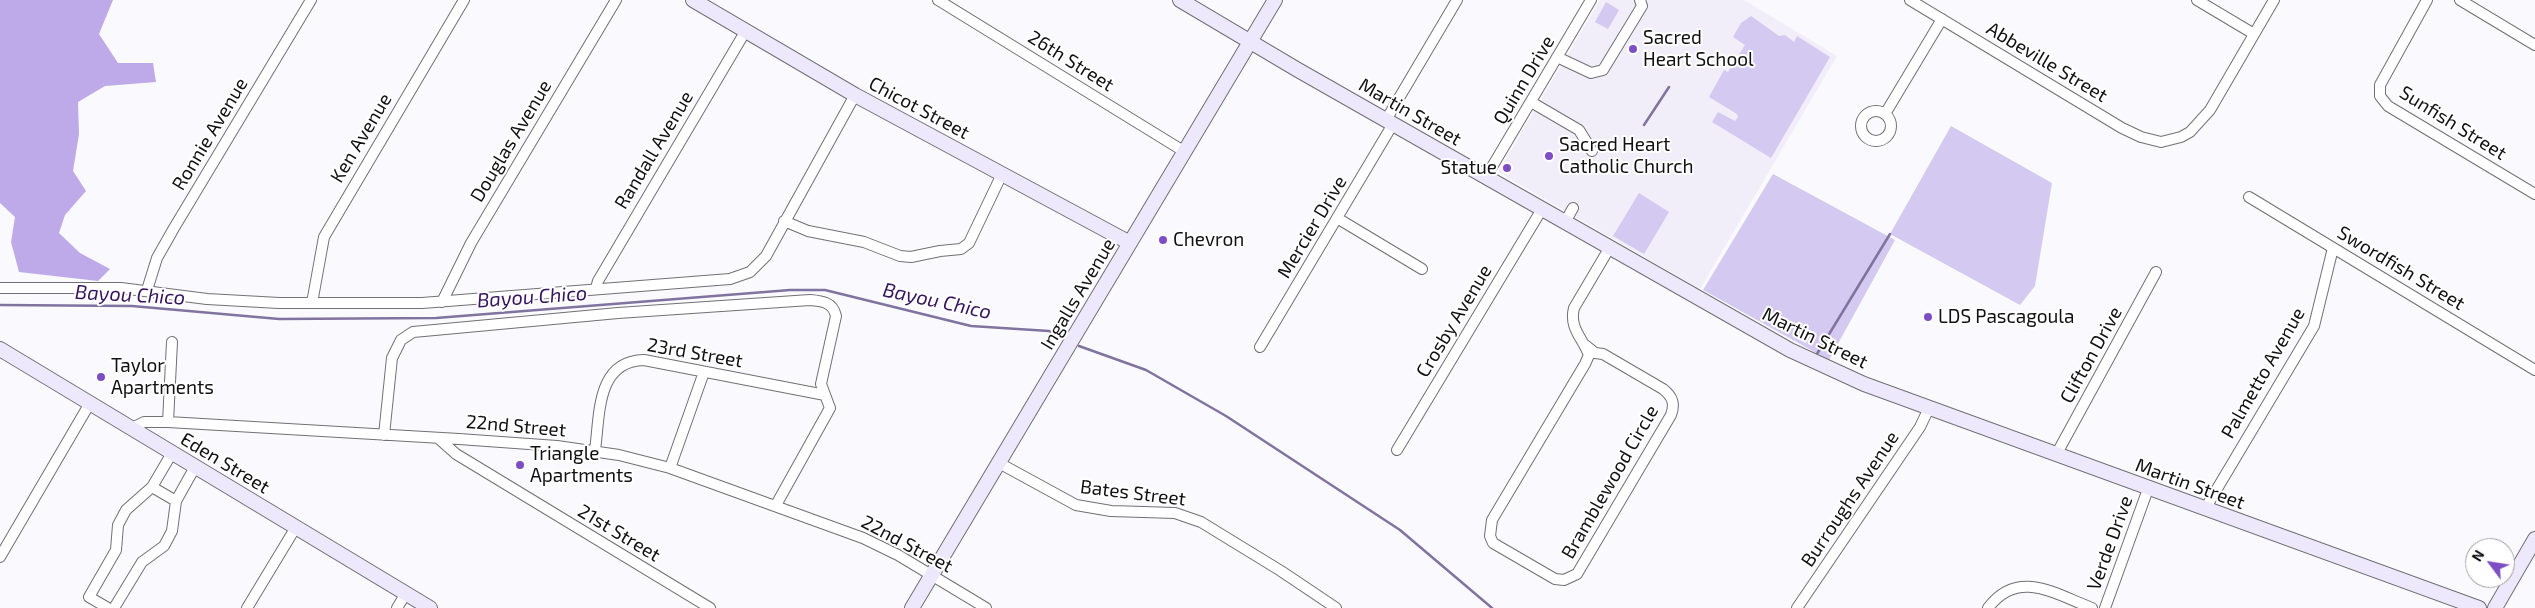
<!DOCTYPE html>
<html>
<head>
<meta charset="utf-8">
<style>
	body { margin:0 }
	#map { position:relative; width:2535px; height:608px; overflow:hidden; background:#faf9fe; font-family:"Exo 2",sans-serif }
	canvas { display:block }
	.north { position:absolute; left:2465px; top:538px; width:50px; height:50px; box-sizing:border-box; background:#fff; border:1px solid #a0a0a0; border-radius:50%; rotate:301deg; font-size:14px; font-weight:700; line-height:20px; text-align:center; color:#111112 }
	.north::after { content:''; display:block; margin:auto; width:18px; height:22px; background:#7e4dc5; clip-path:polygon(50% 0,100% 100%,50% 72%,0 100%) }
</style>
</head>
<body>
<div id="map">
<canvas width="2535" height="608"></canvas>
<div class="north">N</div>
</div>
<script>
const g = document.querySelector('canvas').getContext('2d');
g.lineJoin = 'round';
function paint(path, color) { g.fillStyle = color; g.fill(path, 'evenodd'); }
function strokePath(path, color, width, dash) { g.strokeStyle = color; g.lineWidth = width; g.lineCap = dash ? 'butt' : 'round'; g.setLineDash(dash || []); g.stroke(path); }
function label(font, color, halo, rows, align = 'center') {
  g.font = font + ' "Exo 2",sans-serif'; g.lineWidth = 4; g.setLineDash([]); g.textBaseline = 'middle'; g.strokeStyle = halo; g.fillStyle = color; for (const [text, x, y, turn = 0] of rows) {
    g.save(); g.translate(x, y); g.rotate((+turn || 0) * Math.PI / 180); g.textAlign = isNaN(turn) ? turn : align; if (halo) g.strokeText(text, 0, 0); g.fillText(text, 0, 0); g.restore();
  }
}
paint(new Path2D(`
	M 1600,0 L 1744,0 L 1837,56 L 1700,289 L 1498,172 Z`), '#f1eefa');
paint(new Path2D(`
	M 1606,2 L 1619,10 L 1608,29 L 1595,22 Z
	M 1751,16 L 1779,36 L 1785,35 L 1794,42 L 1797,36 L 1830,57 L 1771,158 L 1712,122 L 1718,112 L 1735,121 L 1738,117 L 1737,114 L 1709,97 L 1724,70 L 1728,72 L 1745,45 L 1733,37 L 1741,23 Z
	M 1951,126 L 2052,183 L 2035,286 L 2020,305 L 1890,234 Z
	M 1773,174 L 1895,240 L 1829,360 L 1703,290 Z
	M 1639,193 L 1669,212 L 1644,254 L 1613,236 Z`), '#d4c9f0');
paint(new Path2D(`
	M 0,0 L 113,0 L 99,34 L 118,63 L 153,63 L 156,82 L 105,86 L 78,102 L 79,134 L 73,171 L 86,191 L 65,215 L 59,233 L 80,253 L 110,269 L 98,281 L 19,272 L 11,242 L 15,217 L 0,203 Z`), '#bea9e9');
strokePath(new Path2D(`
	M 1644,125 L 1669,87
	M 0,305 L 132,306 L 279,319 L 436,318 L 790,290 L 825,290 L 971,326 L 1049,331 L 1061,336
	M 1079,346 L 1146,370 L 1226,416 L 1400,530 L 1492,608
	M 1817,354 L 1890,234`), '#81739f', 2.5);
const street = new Path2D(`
	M 938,0 L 1185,152
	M 1910,0 L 2122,128 L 2141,137 L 2161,142 L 2181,137 L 2190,132 L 2210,110 L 2274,0
	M 2197,0 L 2254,34
	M 2427,0 L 2380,85 L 2380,96 L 2388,106 L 2535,194
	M 2460,0 L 2535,45
	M 1557,57 L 1591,73 L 1603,70 L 1642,6 L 1640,0
	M 1531,102 L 1579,130 L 1592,151
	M1861 126a15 15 0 1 1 30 0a15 15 0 1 1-30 0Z
	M 1885,114 L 1942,19
	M 1386,120 L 1457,0
	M 1486,177 L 1591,0
	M 2249,197 L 2535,370
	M 1337,218 L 1422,269
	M 784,221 L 808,231 L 864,242 L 900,256 L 911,257 L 940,251 L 961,249 L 969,243 L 1002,174
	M 1565,222 L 1573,208
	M 0,288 L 121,288 L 207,299 L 279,303 L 422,303 L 730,279 L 750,272 L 766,256 L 855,95
	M 596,288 L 598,281 L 745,32
	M 147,290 L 157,258 L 174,228 L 311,0
	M 442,302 L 471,243 L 616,0
	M 312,303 L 324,237 L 464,0
	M 1585,345 L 1595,353 L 1603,354 L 1663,389 C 1673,397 1675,404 1671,415 L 1577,574 L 1564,580 L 1555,579 L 1493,543 L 1490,536 L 1492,520 L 1585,364 L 1589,355 C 1582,337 1569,328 1574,308 L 1610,247
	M 1260,347 L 1393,124
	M 168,422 L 172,342
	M 132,428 L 144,422 L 168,422 L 459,439 L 557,446 L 619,455 L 670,468 L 863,538 L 898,555 L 986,608
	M 384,435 L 392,358 L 401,340 L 413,332 L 618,313 L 810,300 C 822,301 833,302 836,316 L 821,384 L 830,408 L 776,505
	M 438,438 L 456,454 L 710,608
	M 595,450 C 600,415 596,361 644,360 L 825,395
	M 1397,450 L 1542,209
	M 2056,455 L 2156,272
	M 999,463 L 1076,505 L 1111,511 L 1175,513 L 1201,522 L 1281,571 L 1336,608
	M 670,468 L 704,372
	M 152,487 L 176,501
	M 2205,509 L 2314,326 L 2333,248
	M 0,557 L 90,403
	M 108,608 L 89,597 L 116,550 L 118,525 L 126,510 L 152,487 L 172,453
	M 114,608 L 142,562 L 164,546 L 172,531 L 176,501 L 195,467
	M 247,608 L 296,527
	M 397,608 L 406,593
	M 1797,608 L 1920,427 L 1929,408
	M 1988,608 C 2018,568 2055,594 2092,608
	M 2105,608 L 2148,489`);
const secondary = new Path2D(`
	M 693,0 L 855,95 L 1130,243
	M 1180,0 L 1298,70 L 1790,350 L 1864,384 L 2479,608
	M 0,349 L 430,608
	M 912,608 L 1275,0
	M 2495,608 L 2535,539`);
strokePath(street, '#717073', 12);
strokePath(secondary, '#717073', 16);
strokePath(street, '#fff', 10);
strokePath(secondary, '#eee8fc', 14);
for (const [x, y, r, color] of [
	[1633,49,5,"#7e4dc5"],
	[1549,156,5,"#7e4dc5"],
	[1507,168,5,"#7e4dc5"],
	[1163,240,5,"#7e4dc5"],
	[1928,317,5,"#7e4dc5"],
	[101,377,5,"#7e4dc5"],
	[520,465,5,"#7e4dc5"]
]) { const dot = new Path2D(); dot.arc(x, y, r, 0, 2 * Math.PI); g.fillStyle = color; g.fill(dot); strokePath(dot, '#fff', 2); }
label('19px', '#111112', '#fff', [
	["Sacred",1643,38],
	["Heart School",1643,60],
	["Sacred Heart",1559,145],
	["Catholic Church",1559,167],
	["Statue",1497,168,"right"],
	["Chevron",1173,240],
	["LDS Pascagoula",1938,317],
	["Taylor",111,366],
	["Apartments",111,388],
	["Triangle",530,454],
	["Apartments",530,476]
], 'left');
label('19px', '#111112', '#fff', [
	["26th Street",1071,61,32],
	["Abbeville Street",2047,62,31],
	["Quinn Drive",1524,80,-59],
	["Chicot Street",919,108,28],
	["Martin Street",1410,112,30],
	["Sunfish Street",2453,123,32],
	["Ronnie Avenue",210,134,-59],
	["Ken Avenue",361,138,-59],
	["Douglas Avenue",511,141,-59],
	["Randall Avenue",654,150,-59],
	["Mercier Drive",1312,227,-59],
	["Swordfish Street",2401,268,31],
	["Ingalls Avenue",1078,294,-59],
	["Crosby Avenue",1454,321,-59],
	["Martin Street",1815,338,26],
	["23rd Street",695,353,10],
	["Clifton Drive",2091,355,-61],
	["Palmetto Avenue",2263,373,-60],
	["22nd Street",516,426,5],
	["Eden Street",225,463,31],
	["Bramblewood Circle",1610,482,-60],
	["Martin Street",2190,484,20],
	["Bates Street",1133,493,7],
	["Burroughs Avenue",1850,499,-56],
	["21st Street",619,533,31],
	["Verde Drive",2110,543,-70],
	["22nd Street",907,544,28]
]);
label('italic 20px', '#36155e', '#fff', [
	["Bayou Chico",130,295,3],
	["Bayou Chico",532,297,-4],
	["Bayou Chico",937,301,12]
]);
</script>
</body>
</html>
